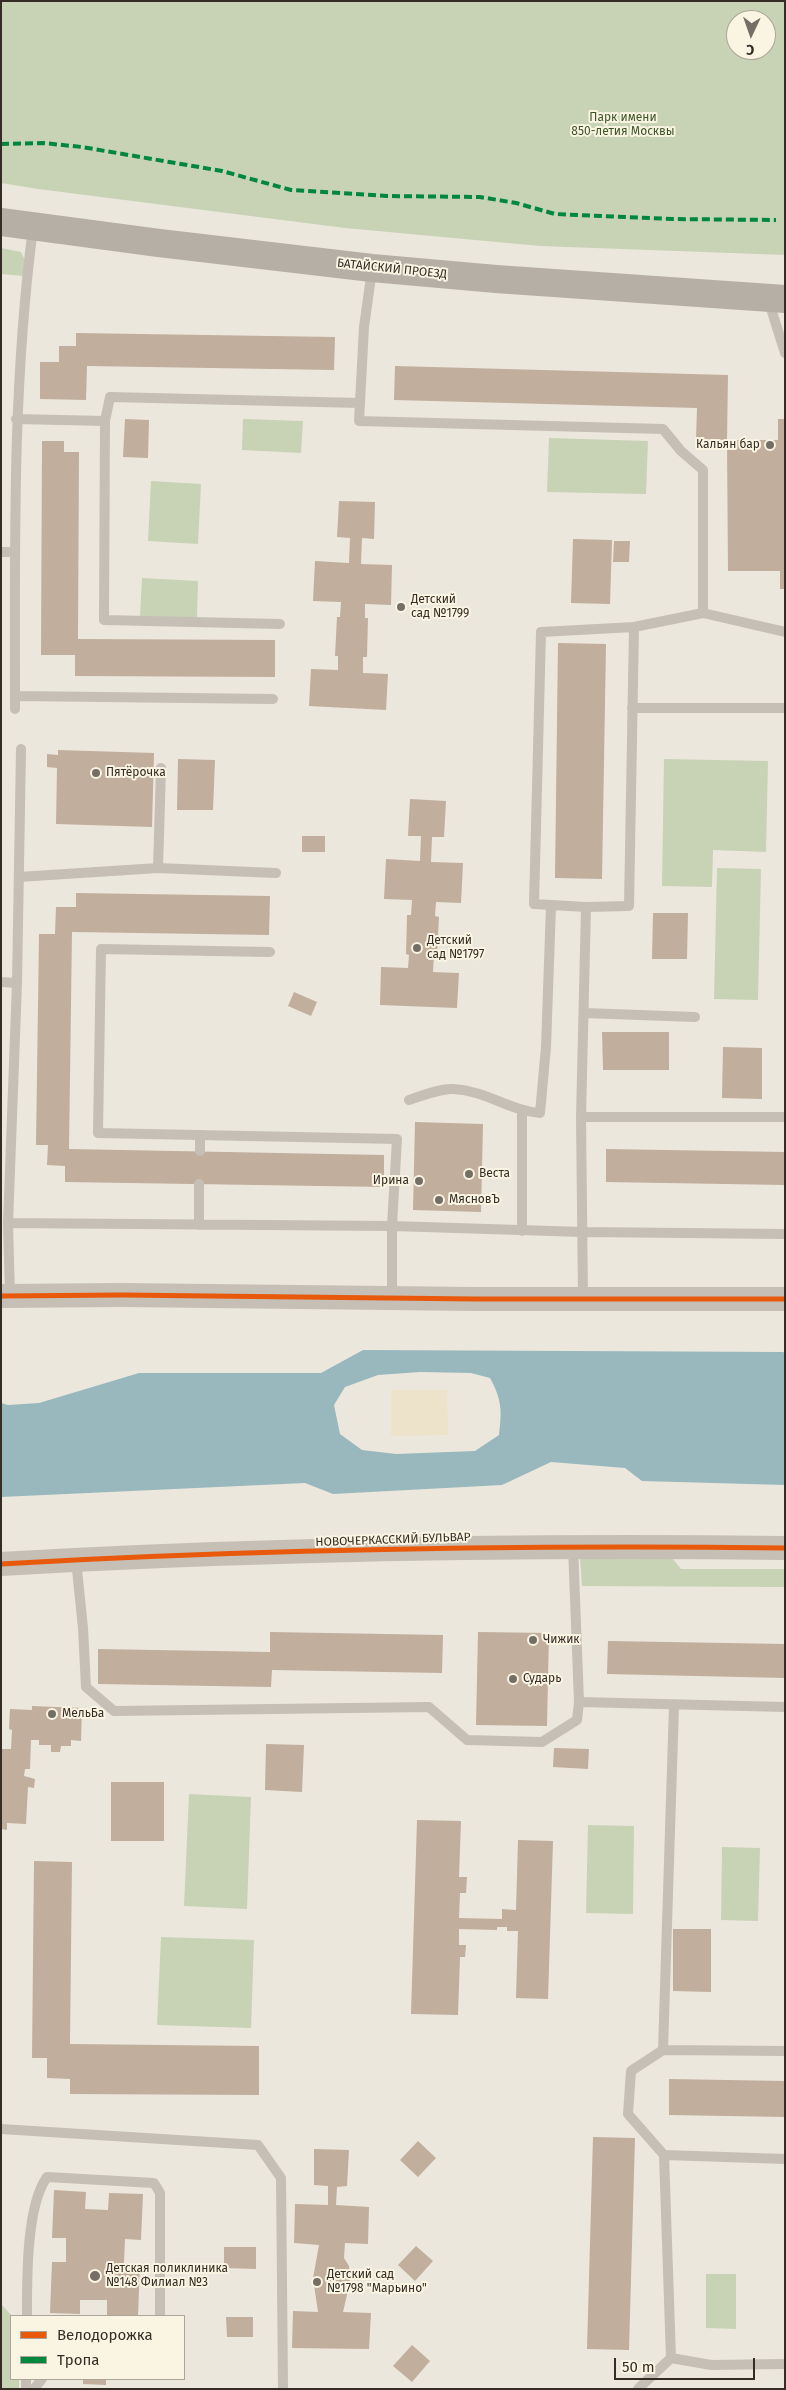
<!DOCTYPE html>
<html>
<head>
<meta charset="utf-8">
<style>
	body { margin:0 }
	#map { position:relative; width:786px; height:2390px; overflow:hidden; background:#ece7dc; font-family:"Fira Sans",sans-serif }
	canvas { display:block }
	.frame { position:absolute; inset:0; border:2px solid #352d25; pointer-events:none }
	.legend { position:absolute; left:10px; top:2315px; width:175px; height:65px; box-sizing:border-box; background:#faf4e3; border:1px solid #aba497; margin:0; padding:6px 9px; list-style:none; font-size:15px; color:#352d25 }
	.legend li { display:flex; align-items:center; gap:10px; height:25px }
	.legend b { width:25px; border:1px solid #aba497 }
	.north { position:absolute; left:726px; top:10px; width:50px; height:50px; box-sizing:border-box; background:#faf4e3; border:1px solid #aba497; border-radius:50%; rotate:183deg; font-size:14px; font-weight:700; line-height:20px; text-align:center; color:#352d25 }
	.north::after { content:''; display:block; margin:auto; width:18px; height:22px; background:#756e65; clip-path:polygon(50% 0,100% 100%,50% 72%,0 100%) }
	.scale { position:absolute; left:614px; top:2358px; width:141px; height:22px; box-sizing:border-box; border:2px solid #352d25; border-top:0; padding-left:6px; font-size:15px; line-height:18px; white-space:nowrap; color:#352d25; -webkit-text-stroke:4px #faf4e3; paint-order:stroke }
</style>
</head>
<body>
<div id="map">
<canvas width="786" height="2390"></canvas>
<div class="frame"></div>
<ul class="legend">
<li><b style="height:6px;background:#e8590c"></b>Велодорожка</li>
<li><b style="height:6px;background:#00873e"></b>Тропа</li>
</ul>
<div class="north">С</div>
<div class="scale">50 m</div>
</div>
<script>
const g = document.querySelector('canvas').getContext('2d');
g.lineJoin = 'round';
function paint(path, color) { g.fillStyle = color; g.fill(path, 'evenodd'); }
function strokePath(path, color, width, dash) { g.strokeStyle = color; g.lineWidth = width; g.lineCap = dash ? 'butt' : 'round'; g.setLineDash(dash || []); g.stroke(path); }
function label(font, color, halo, rows, align = 'center') {
  g.font = font + ' "Fira Sans",sans-serif'; g.lineWidth = 4; g.setLineDash([]); g.textBaseline = 'middle'; g.strokeStyle = halo; g.fillStyle = color; for (const [text, x, y, turn = 0] of rows) {
    g.save(); g.translate(x, y); g.rotate((+turn || 0) * Math.PI / 180); g.textAlign = isNaN(turn) ? turn : align; if (halo) g.strokeText(text, 0, 0); g.fillText(text, 0, 0); g.restore();
  }
}
paint(new Path2D(`
	M 1,1 L 785,1 L 785,255 L 540,246 L 345,228 L 38,189 L 1,183 ZM 736,20 L 766,20 L 766,50 L 736,50 Z
	M 1,248 L 21,252 L 25,260 L 24,276 L 1,274 Z
	M 243,419 L 303,421 L 301,453 L 242,450 Z
	M 549,438 L 648,441 L 646,494 L 547,492 Z
	M 151,481 L 201,484 L 198,544 L 148,541 Z
	M 142,578 L 198,581 L 197,619 L 140,616 Z
	M 664,759 L 768,761 L 766,852 L 713,850 L 712,887 L 662,886 Z
	M 717,868 L 761,869 L 758,1000 L 714,999 Z
	M 580,1558 L 672,1558 L 681,1569 L 785,1569 L 785,1587 L 582,1586 Z
	M 189,1794 L 251,1797 L 247,1909 L 184,1906 Z
	M 588,1825 L 634,1826 L 633,1914 L 586,1913 Z
	M 722,1847 L 760,1848 L 758,1921 L 721,1920 Z
	M 161,1937 L 254,1940 L 251,2028 L 157,2025 Z
	M 706,2274 L 736,2274 L 736,2329 L 706,2328 Z
	M 1,2304 L 12,2316 L 11,2379 L 19,2379 L 19,2389 L 1,2389 Z`), '#c8d3b6');
paint(new Path2D(`
	M 391,1390 L 447,1390 L 448,1435 L 391,1436 Z`), '#ece3ca');
paint(new Path2D(`
	M 363,1350 L 783,1352 L 785,1353 L 785,1485 L 642,1481 L 625,1468 L 551,1462 L 502,1485 L 333,1494 L 305,1483 L 1,1497 L 1,1403 L 8,1405 L 39,1403 L 139,1373 L 321,1373 ZM 420,1372 L 471,1373 L 490,1378 C 502,1400 502,1411 499,1435 L 475,1451 L 396,1454 L 362,1450 L 340,1434 L 334,1405 L 345,1387 L 378,1375 Z`), '#98b8be');
paint(new Path2D(`
	M 76,333 L 335,337 L 334,370 L 87,366 L 86,400 L 40,399 L 40,362 L 59,362 L 59,346 L 76,346 Z
	M 395,366 L 728,375 L 727,440 L 696,439 L 697,408 L 394,400 Z
	M 125,419 L 149,420 L 148,458 L 123,457 Z
	M 778,419 L 785,419 L 785,589 L 780,589 L 780,571 L 728,571 L 727,440 L 778,440 Z
	M 42,441 L 64,441 L 64,452 L 79,452 L 78,639 L 275,640 L 275,677 L 75,676 L 75,655 L 41,655 Z
	M 339,501 L 375,502 L 374,539 L 362,538 L 361,564 L 392,565 L 391,605 L 365,604 L 365,618 L 368,618 L 367,657 L 363,657 L 363,673 L 388,674 L 386,710 L 309,706 L 311,669 L 338,670 L 338,656 L 335,656 L 337,617 L 340,617 L 341,602 L 313,601 L 315,561 L 349,563 L 350,538 L 337,537 Z
	M 573,539 L 612,540 L 610,604 L 571,603 Z
	M 614,541 L 630,541 L 629,562 L 613,562 Z
	M 558,643 L 606,644 L 602,879 L 555,878 Z
	M 58,750 L 154,753 L 152,827 L 56,824 L 57,768 L 47,767 L 47,754 L 58,755 Z
	M 178,759 L 215,760 L 213,810 L 177,810 Z
	M 410,799 L 446,801 L 444,837 L 432,837 L 431,862 L 463,863 L 461,903 L 436,902 L 435,916 L 439,917 L 437,955 L 434,955 L 433,972 L 459,973 L 457,1008 L 380,1005 L 381,967 L 408,968 L 409,955 L 406,954 L 407,915 L 411,915 L 412,900 L 384,899 L 386,859 L 420,861 L 421,836 L 408,836 Z
	M 302,836 L 325,836 L 325,852 L 302,852 Z
	M 76,893 L 270,896 L 269,935 L 72,932 L 69,1149 L 384,1155 L 384,1187 L 65,1182 L 65,1166 L 47,1165 L 48,1145 L 36,1145 L 39,934 L 55,934 L 56,907 L 76,907 Z
	M 653,913 L 688,913 L 687,959 L 652,959 Z
	M 294,992 L 317,1002 L 311,1016 L 288,1006 Z
	M 602,1032 L 669,1032 L 669,1070 L 603,1070 Z
	M 723,1047 L 762,1048 L 762,1099 L 722,1098 Z
	M 415,1122 L 483,1124 L 481,1212 L 413,1210 Z
	M 606,1149 L 785,1152 L 785,1185 L 606,1182 Z
	M 270,1632 L 443,1635 L 442,1673 L 272,1670 L 271,1687 L 98,1684 L 98,1649 L 270,1652 Z
	M 478,1632 L 549,1633 L 547,1726 L 476,1725 Z
	M 608,1641 L 785,1644 L 785,1678 L 607,1674 Z
	M 32,1706 L 82,1708 L 81,1741 L 71,1740 L 71,1746 L 61,1746 L 60,1752 L 51,1752 L 51,1745 L 39,1745 L 39,1740 L 31,1740 L 30,1769 L 25,1769 L 24,1776 L 35,1779 L 34,1788 L 28,1787 L 26,1824 L 7,1823 L 7,1830 L 1,1829 L 1,1749 L 11,1749 L 12,1730 L 9,1729 L 10,1709 L 32,1710 Z
	M 266,1744 L 304,1745 L 302,1792 L 265,1790 Z
	M 554,1748 L 589,1749 L 588,1769 L 553,1767 Z
	M 111,1782 L 164,1782 L 164,1841 L 111,1841 Z
	M 417,1820 L 461,1821 L 459,1877 L 467,1877 L 466,1893 L 460,1893 L 459,1918 L 502,1919 L 502,1909 L 516,1910 L 518,1840 L 553,1841 L 548,1999 L 516,1998 L 518,1931 L 507,1931 L 507,1927 L 497,1927 L 497,1930 L 459,1929 L 459,1945 L 466,1945 L 465,1957 L 460,1957 L 458,2015 L 411,2014 Z
	M 34,1861 L 72,1862 L 70,2044 L 259,2046 L 259,2095 L 70,2094 L 70,2079 L 47,2078 L 47,2058 L 32,2058 Z
	M 673,1929 L 711,1929 L 711,1992 L 673,1991 Z
	M 669,2079 L 785,2081 L 785,2117 L 669,2115 Z
	M 593,2137 L 635,2138 L 629,2350 L 587,2349 Z
	M 418,2141 L 436,2158 L 418,2177 L 400,2160 Z
	M 314,2149 L 349,2150 L 347,2186 L 337,2187 L 336,2205 L 369,2207 L 368,2244 L 345,2243 L 344,2258 L 349,2266 L 350,2282 L 343,2312 L 371,2313 L 369,2349 L 292,2348 L 293,2311 L 318,2312 L 313,2278 L 319,2245 L 294,2243 L 295,2204 L 328,2205 L 328,2186 L 314,2185 Z
	M 54,2190 L 86,2192 L 85,2209 L 108,2210 L 109,2193 L 143,2194 L 141,2240 L 125,2239 L 124,2263 L 140,2264 L 138,2316 L 107,2315 L 107,2300 L 80,2300 L 80,2314 L 50,2313 L 52,2262 L 66,2262 L 66,2238 L 52,2238 Z
	M 416,2246 L 433,2261 L 415,2281 L 398,2265 Z
	M 224,2247 L 256,2247 L 256,2269 L 224,2268 Z
	M 226,2317 L 253,2317 L 253,2337 L 227,2337 Z
	M 412,2345 L 430,2361 L 412,2382 L 393,2366 Z
	M 83,2379 L 106,2379 L 106,2385 L 83,2384 Z`), '#c1ae9d');
strokePath(new Path2D(`
	M 372,270 L 364,327 L 359,421 L 663,429 L 681,451 L 703,470 L 703,613
	M 768,299 L 785,353
	M 16,419 L 105,421 L 110,397 L 360,403
	M 105,421 L 104,620 L 280,624
	M 1,552 L 15,552
	M 15,696 L 273,699
	M 632,708 L 785,708
	M 15,709 C 15,548 12,388 33,228
	M 158,868 L 161,768
	M 19,877 L 158,868 L 276,873
	M 586,907 L 534,904 L 541,632 L 634,627
	M 270,952 L 101,949 L 98,1133 L 397,1139 L 392,1226 L 392,1299
	M 1,982 L 17,983
	M 584,1013 L 695,1017
	M 409,1100 C 422,1096 440,1088 454,1089 C 486,1091 508,1110 540,1113 L 546,1047 L 551,906
	M 522,1111 L 522,1231
	M 581,1117 L 586,907 L 629,906 L 634,627 L 703,613 L 785,632
	M 200,1151 L 200,1135
	M 8,1223 L 392,1226 L 583,1232 L 785,1234
	M 199,1225 L 199,1184
	M 10,1296 L 8,1223 L 17,983 L 21,749
	M 583,1299 L 581,1117 L 785,1117
	M 573,1547 L 579,1702 L 785,1707
	M 76,1560 L 83,1628 L 86,1687 L 114,1711 L 429,1707 L 467,1740 L 542,1742 L 577,1720 L 579,1702
	M 663,2050 L 674,1705
	M 1,2129 L 258,2145 L 281,2178 L 283,2389
	M 664,2155 L 628,2114 L 631,2071 L 663,2050 L 785,2051
	M 27,2316 C 27,2280 26,2206 47,2177 L 154,2183 L 160,2193 L 160,2316
	M 671,2358 L 664,2155 L 785,2159
	M 26,2389 L 26,2379
	M 34,2389 L 42,2379
	M 638,2389 L 671,2358 L 711,2365 L 785,2364`), '#c5bfb6', 10);
strokePath(new Path2D(`
	M 1,1296 L 122,1295 L 475,1299 L 785,1299
	M 1,1564 C 262,1549 523,1545 785,1548`), '#c5bfb6', 24);
strokePath(new Path2D(`
	M 1,222 L 159,243 L 372,268 L 496,279 L 785,299`), '#b5afa6', 28);
strokePath(new Path2D(`
	M 1,144 L 43,143 L 82,147 L 222,171 L 291,190 L 387,196 L 480,197 L 516,203 L 555,214 L 672,219 L 776,220`), '#00873e', 4, [8, 4]);
strokePath(new Path2D(`
	M 1,1296 L 122,1295 L 475,1299 L 785,1299
	M 1,1564 C 262,1549 523,1545 785,1548`), '#e8590c', 5);
for (const [x, y, r, color] of [
	[770,445,5,"#756e65"],
	[401,607,5,"#756e65"],
	[96,773,5,"#756e65"],
	[417,948,5,"#756e65"],
	[469,1174,5,"#756e65"],
	[419,1181,5,"#756e65"],
	[439,1200,5,"#756e65"],
	[533,1640,5,"#756e65"],
	[513,1679,5,"#756e65"],
	[52,1714,5,"#756e65"],
	[95,2276,6,"#756e65"],
	[317,2282,5,"#756e65"]
]) { const dot = new Path2D(); dot.arc(x, y, r, 0, 2 * Math.PI); g.fillStyle = color; g.fill(dot); strokePath(dot, '#faf4e3', 2); }
label('12px', '#3c5527', '#faf4e3', [
	["Парк имени",623,118],
	["850-летия Москвы",623,132]
]);
label('12px', '#352d25', '#faf4e3', [
	["БАТАЙСКИЙ ПРОЕЗД",392,269,6],
	["НОВОЧЕРКАССКИЙ БУЛЬВАР",393,1540,-2]
]);
label('12px', '#352d25', '#faf4e3', [
	["Кальян бар",760,445,"right"],
	["Детский",411,600],
	["сад №1799",411,614],
	["Пятёрочка",106,773],
	["Детский",427,941],
	["сад №1797",427,955],
	["Веста",479,1174],
	["Ирина",409,1181,"right"],
	["МясновЪ",449,1200],
	["Чижик",543,1640],
	["Сударь",523,1679],
	["МельБа",62,1714],
	["Детская поликлиника",106,2269],
	["№148 Филиал №3",106,2283],
	["Детский сад",327,2275],
	["№1798 \"Марьино\"",327,2289]
], 'left');
</script>
</body>
</html>
